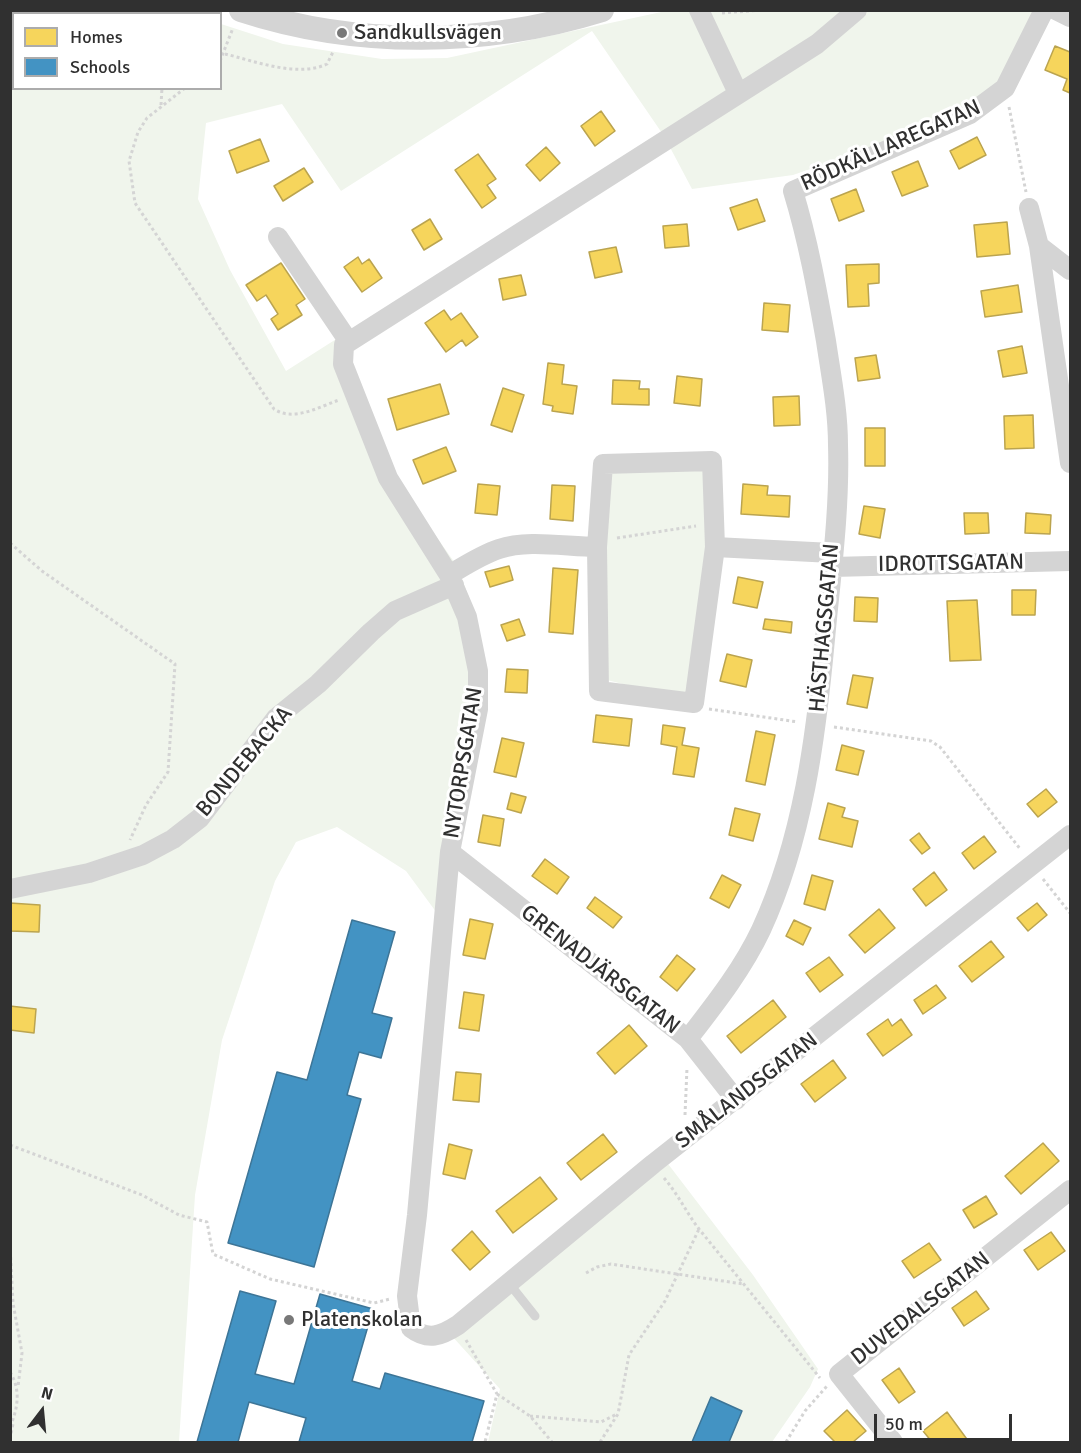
<!DOCTYPE html>
<html>
<head>
<meta charset="utf-8">
<style>
	body { margin:0 }
	#map { position:relative; width:1081px; height:1453px; overflow:hidden; background:#fff; font-family:Signika,sans-serif }
	canvas { display:block }
	.frame { position:absolute; inset:0; border:12px solid #303030; pointer-events:none }
	.legend { position:absolute; left:12px; top:12px; width:210px; height:78px; box-sizing:border-box; background:#fff; border:2px solid #acacac; margin:0; padding:8px 10px; list-style:none; font-size:18px; color:#303030 }
	.legend li { display:flex; align-items:center; gap:12px; height:30px }
	.legend b { width:30px; border:2px solid #acacac }
	.north { position:absolute; left:12px; top:1381px; width:60px; height:60px; -webkit-text-stroke:4px #fff; paint-order:stroke; rotate:16deg; font-size:16px; font-weight:700; line-height:24px; text-align:center; color:#303030 }
	.north::after { content:''; display:block; margin:auto; width:21px; height:27px; background:#303030; clip-path:polygon(50% 0,100% 100%,50% 72%,0 100%) }
	.scale { position:absolute; left:874px; top:1414px; width:138px; height:27px; box-sizing:border-box; border:3px solid #303030; border-top:0; padding-left:8px; font-size:18px; line-height:21px; white-space:nowrap; color:#303030; -webkit-text-stroke:4px #fff; paint-order:stroke }
</style>
</head>
<body>
<div id="map">
<canvas width="1081" height="1453"></canvas>
<div class="frame"></div>
<ul class="legend">
<li><b style="height:16px;background:#f6d55c"></b>Homes</li>
<li><b style="height:16px;background:#4393c3"></b>Schools</li>
</ul>
<div class="north">N</div>
<div class="scale">50 m</div>
</div>
<script>
const g = document.querySelector('canvas').getContext('2d');
g.lineJoin = 'round';
function paint(path, color) { g.fillStyle = color; g.fill(path, 'evenodd'); }
function strokePath(path, color, width, dash) { g.strokeStyle = color; g.lineWidth = width; g.lineCap = dash ? 'butt' : 'round'; g.setLineDash(dash || []); g.stroke(path); }
function label(font, color, halo, rows, align = 'center') {
  g.font = font + ' Signika,sans-serif'; g.lineWidth = 6; g.setLineDash([]); g.textBaseline = 'middle'; g.strokeStyle = halo; g.fillStyle = color; for (const [text, x, y, turn = 0] of rows) {
    g.save(); g.translate(x, y); g.rotate((+turn || 0) * Math.PI / 180); g.textAlign = isNaN(turn) ? turn : align; if (halo) g.strokeText(text, 0, 0); g.fillText(text, 0, 0); g.restore();
  }
}
paint(new Path2D(`
	M 181,10 L 190,13 L 14,14 L 14,88 L 220,88 L 221,24 L 283,44 L 382,59 L 447,58 L 666,11 L 1057,11 L 1029,38 L 1006,83 L 959,118 L 793,175 L 692,189 L 664,136 L 592,31 L 341,191 L 282,104 L 206,123 L 198,199 L 230,270 L 286,371 L 352,329 L 347,364 L 402,488 L 457,566 L 475,613 L 484,679 L 442,920 L 406,871 L 337,827 L 296,842 L 275,881 L 222,1040 L 195,1195 L 179,1442 L 11,1442 L 10,11 Z
	M 710,462 L 716,538 L 694,702 L 607,680 L 607,463 Z
	M 662,1156 L 753,1275 L 818,1369 L 810,1387 L 772,1442 L 488,1442 L 500,1389 L 451,1335 Z`), '#f0f5ec');
const homes = new Path2D(`
	M 1055,46 L 1070,52 L 1070,93 L 1063,90 L 1067,79 L 1045,70 Z
	M 601,111 L 615,131 L 595,146 L 581,126 Z
	M 977,137 L 986,155 L 959,169 L 950,151 Z
	M 260,139 L 269,161 L 237,173 L 229,151 Z
	M 546,147 L 560,163 L 540,181 L 526,165 Z
	M 478,154 L 496,179 L 487,185 L 496,198 L 482,208 L 455,170 Z
	M 918,161 L 928,186 L 902,196 L 892,172 Z
	M 304,168 L 313,182 L 283,201 L 274,186 Z
	M 856,189 L 864,211 L 839,221 L 831,199 Z
	M 757,199 L 765,221 L 738,230 L 730,208 Z
	M 430,219 L 442,239 L 424,250 L 412,230 Z
	M 1007,222 L 1010,254 L 977,257 L 974,225 Z
	M 687,224 L 689,246 L 665,248 L 663,226 Z
	M 616,247 L 622,272 L 595,278 L 589,252 Z
	M 358,257 L 362,264 L 369,259 L 382,278 L 362,292 L 344,267 Z
	M 281,263 L 305,299 L 296,305 L 302,315 L 278,330 L 271,319 L 278,314 L 266,295 L 257,301 L 246,285 Z
	M 879,264 L 879,283 L 868,284 L 869,306 L 848,307 L 846,265 Z
	M 521,275 L 526,295 L 503,300 L 499,279 Z
	M 1018,285 L 1022,312 L 985,317 L 981,291 Z
	M 764,303 L 790,305 L 788,332 L 762,330 Z
	M 444,310 L 451,320 L 461,313 L 478,337 L 466,346 L 462,340 L 446,352 L 425,323 Z
	M 1022,346 L 1027,373 L 1003,377 L 998,351 Z
	M 876,355 L 880,378 L 858,381 L 855,358 Z
	M 548,363 L 564,365 L 562,384 L 577,386 L 573,414 L 552,411 L 553,406 L 543,404 Z
	M 677,376 L 702,379 L 700,406 L 674,403 Z
	M 613,380 L 640,381 L 639,389 L 649,389 L 649,405 L 612,404 Z
	M 440,384 L 449,414 L 397,430 L 388,399 Z
	M 503,388 L 524,395 L 512,432 L 491,425 Z
	M 799,396 L 800,425 L 774,426 L 773,397 Z
	M 1033,415 L 1034,448 L 1005,449 L 1004,416 Z
	M 865,428 L 885,428 L 885,466 L 865,466 Z
	M 446,447 L 456,471 L 423,484 L 413,460 Z
	M 478,484 L 500,486 L 497,515 L 475,513 Z
	M 743,484 L 768,486 L 767,495 L 790,496 L 789,517 L 741,514 Z
	M 552,485 L 575,486 L 573,521 L 550,519 Z
	M 864,506 L 885,509 L 880,538 L 859,534 Z
	M 964,513 L 988,513 L 989,533 L 965,534 Z
	M 1026,513 L 1051,515 L 1050,534 L 1025,533 Z
	M 509,566 L 513,580 L 490,587 L 485,572 Z
	M 553,568 L 578,570 L 573,634 L 549,632 Z
	M 738,577 L 763,582 L 757,608 L 733,603 Z
	M 1012,590 L 1036,590 L 1035,615 L 1012,615 Z
	M 855,597 L 878,598 L 877,622 L 854,621 Z
	M 977,600 L 981,660 L 950,661 L 947,601 Z
	M 519,619 L 525,635 L 507,641 L 501,625 Z
	M 765,619 L 792,622 L 791,633 L 763,629 Z
	M 727,654 L 752,660 L 746,687 L 720,681 Z
	M 507,669 L 528,670 L 527,693 L 505,692 Z
	M 853,675 L 873,678 L 867,708 L 847,704 Z
	M 596,715 L 632,719 L 629,746 L 593,742 Z
	M 663,725 L 685,728 L 682,745 L 699,748 L 694,777 L 673,774 L 677,747 L 661,744 Z
	M 756,731 L 775,735 L 765,785 L 746,781 Z
	M 502,738 L 524,743 L 516,777 L 494,772 Z
	M 842,745 L 864,751 L 858,775 L 836,770 Z
	M 1046,789 L 1057,802 L 1038,817 L 1027,804 Z
	M 511,793 L 526,797 L 521,813 L 507,809 Z
	M 828,803 L 845,808 L 842,817 L 858,821 L 852,847 L 819,839 Z
	M 735,808 L 760,814 L 753,841 L 729,835 Z
	M 483,815 L 504,819 L 500,846 L 478,842 Z
	M 919,833 L 930,848 L 922,854 L 910,840 Z
	M 984,836 L 996,852 L 974,869 L 962,853 Z
	M 545,859 L 569,877 L 557,894 L 532,876 Z
	M 934,872 L 947,890 L 926,906 L 913,889 Z
	M 722,875 L 741,885 L 729,908 L 710,898 Z
	M 812,875 L 833,881 L 825,910 L 804,904 Z
	M 595,897 L 622,917 L 613,928 L 587,908 Z
	M 10,903 L 40,905 L 39,932 L 10,931 Z
	M 1037,903 L 1047,915 L 1028,931 L 1017,918 Z
	M 879,909 L 895,928 L 865,953 L 849,935 Z
	M 470,919 L 493,924 L 485,959 L 463,955 Z
	M 794,920 L 811,928 L 803,945 L 786,936 Z
	M 991,941 L 1004,957 L 972,982 L 959,966 Z
	M 677,955 L 695,969 L 677,991 L 660,977 Z
	M 829,957 L 843,975 L 820,992 L 806,973 Z
	M 936,985 L 946,998 L 923,1014 L 914,1000 Z
	M 464,992 L 484,995 L 479,1031 L 459,1028 Z
	M 773,1000 L 786,1017 L 741,1053 L 727,1036 Z
	M 10,1006 L 36,1009 L 34,1033 L 10,1030 Z
	M 888,1019 L 892,1026 L 901,1019 L 912,1035 L 883,1056 L 867,1034 Z
	M 629,1025 L 647,1046 L 615,1074 L 597,1053 Z
	M 833,1060 L 846,1078 L 815,1102 L 801,1084 Z
	M 456,1072 L 481,1074 L 479,1102 L 453,1100 Z
	M 603,1134 L 617,1152 L 581,1180 L 567,1163 Z
	M 1043,1143 L 1059,1161 L 1021,1194 L 1005,1176 Z
	M 449,1144 L 472,1150 L 465,1179 L 443,1174 Z
	M 540,1177 L 557,1199 L 513,1233 L 496,1211 Z
	M 986,1196 L 997,1214 L 974,1228 L 963,1210 Z
	M 472,1231 L 490,1252 L 470,1270 L 452,1250 Z
	M 1051,1232 L 1065,1251 L 1038,1270 L 1024,1250 Z
	M 929,1243 L 941,1260 L 914,1278 L 902,1261 Z
	M 976,1291 L 989,1309 L 964,1326 L 952,1308 Z
	M 899,1368 L 915,1392 L 899,1403 L 882,1380 Z
	M 847,1410 L 866,1431 L 853,1442 L 835,1442 L 824,1431 Z
	M 947,1412 L 969,1442 L 932,1442 L 923,1431 Z`);
paint(homes, '#f6d55c');
strokePath(homes, '#bba44f', 1.5);
const schools = new Path2D(`
	M 352,920 L 395,932 L 372,1013 L 392,1018 L 381,1058 L 359,1052 L 347,1095 L 361,1099 L 314,1267 L 228,1243 L 277,1072 L 307,1080 Z
	M 240,1291 L 276,1301 L 255,1374 L 294,1384 L 320,1294 L 373,1309 L 352,1381 L 380,1389 L 385,1373 L 484,1401 L 472,1442 L 299,1442 L 306,1418 L 249,1402 L 238,1442 L 197,1442 Z
	M 711,1397 L 742,1411 L 729,1442 L 692,1442 Z`);
paint(schools, '#4393c3');
strokePath(schools, '#3d7597', 1.5);
strokePath(new Path2D(`
	M 68,10 L 74,14
	M 722,13 L 762,10
	M 225,54 C 255,61 297,78 327,64 L 333,52
	M 220,61 L 233,28
	M 185,88 L 147,118 L 138,132 L 129,161 L 135,203 L 274,409 C 293,422 319,407 339,400
	M 161,105 L 162,88
	M 1009,107 L 1026,192
	M 617,538 L 696,526
	M 10,543 L 42,571 L 175,664 L 168,772 L 146,805 L 130,840
	M 709,709 L 798,722
	M 834,727 L 931,741 L 940,747 L 1021,850
	M 1043,879 L 1070,913
	M 685,1115 L 687,1068
	M 10,1145 L 142,1195 L 179,1215 L 207,1222 L 213,1254 L 270,1279 L 374,1303 L 390,1299
	M 664,1178 C 678,1194 686,1212 699,1229 L 820,1378
	M 10,1245 L 13,1303 L 22,1353 L 18,1387
	M 586,1273 L 597,1267 L 611,1264 L 743,1284
	M 466,1340 L 497,1394 L 485,1442
	M 10,1372 C 21,1390 18,1408 10,1427
	M 497,1394 L 530,1416 L 552,1442
	M 530,1416 L 601,1422 L 617,1414
	M 10,1439 L 13,1424
	M 600,1442 L 618,1414 L 629,1355 L 665,1301 L 699,1229
	M 786,1442 L 805,1411 L 827,1386`), '#d4d4d4', 3, [3, 3]);
strokePath(new Path2D(`
	M 508,1282 L 535,1316`), '#d4d4d4', 9);
strokePath(new Path2D(`
	M 699,10 L 738,93
	M 857,10 L 817,44 L 344,345 L 343,364 L 388,478 L 449,575 L 467,617 L 478,671 L 478,709 L 450,852 L 417,1215 L 407,1296 L 411,1328 C 428,1341 441,1336 458,1325 L 653,1164 L 1070,835
	M 1056,10 L 1070,17
	M 1029,208 L 1039,246 L 1070,463
	M 278,237 L 349,342
	M 1039,246 L 1070,270
	M 715,547 L 694,703 L 599,691 L 597,547 L 603,464 L 712,461 L 715,547 L 832,553
	M 832,567 L 1070,561
	M 449,575 C 466,565 481,555 499,549 C 528,539 567,547 597,547
	M 450,852 L 688,1039 L 736,1100
	M 10,889 L 89,873 L 143,855 L 173,839 L 200,818 L 276,718 L 318,684 L 371,632 L 395,611 L 454,585
	M 688,1039 C 715,1004 742,970 761,930 C 803,839 816,737 825,639 C 831,575 840,509 838,445 C 838,410 831,375 826,341 C 817,290 808,240 793,191 L 970,114 L 1005,88 L 1044,10
	M 893,1442 L 839,1374 L 1070,1190`), '#d4d4d4', 20);
strokePath(new Path2D(`
	M 241,10 C 357,48 486,46 602,10`), '#d4d4d4', 24);
for (const [x, y, r, color] of [
	[342,33,6,"#787878"],
	[289,1320,6,"#787878"]
]) { const dot = new Path2D(); dot.arc(x, y, r, 0, 2 * Math.PI); g.fillStyle = color; g.fill(dot); strokePath(dot, '#fff', 2); }
label('22px', '#303030', '#fff', [
	["Sandkullsvägen",354,33],
	["Platenskolan",301,1320]
], 'left');
label('22px', '#303030', '#fff', [
	["RÖDKÄLLAREGATAN",891,146,-24],
	["IDROTTSGATAN",951,564,-1],
	["HÄSTHAGSGATAN",825,628,-85],
	["BONDEBACKA",245,762,-50],
	["NYTORPSGATAN",464,763,-81],
	["GRENADJÄRSGATAN",600,970,38],
	["SMÅLANDSGATAN",747,1091,-38],
	["DUVEDALSGATAN",921,1309,-38]
]);
</script>
</body>
</html>
